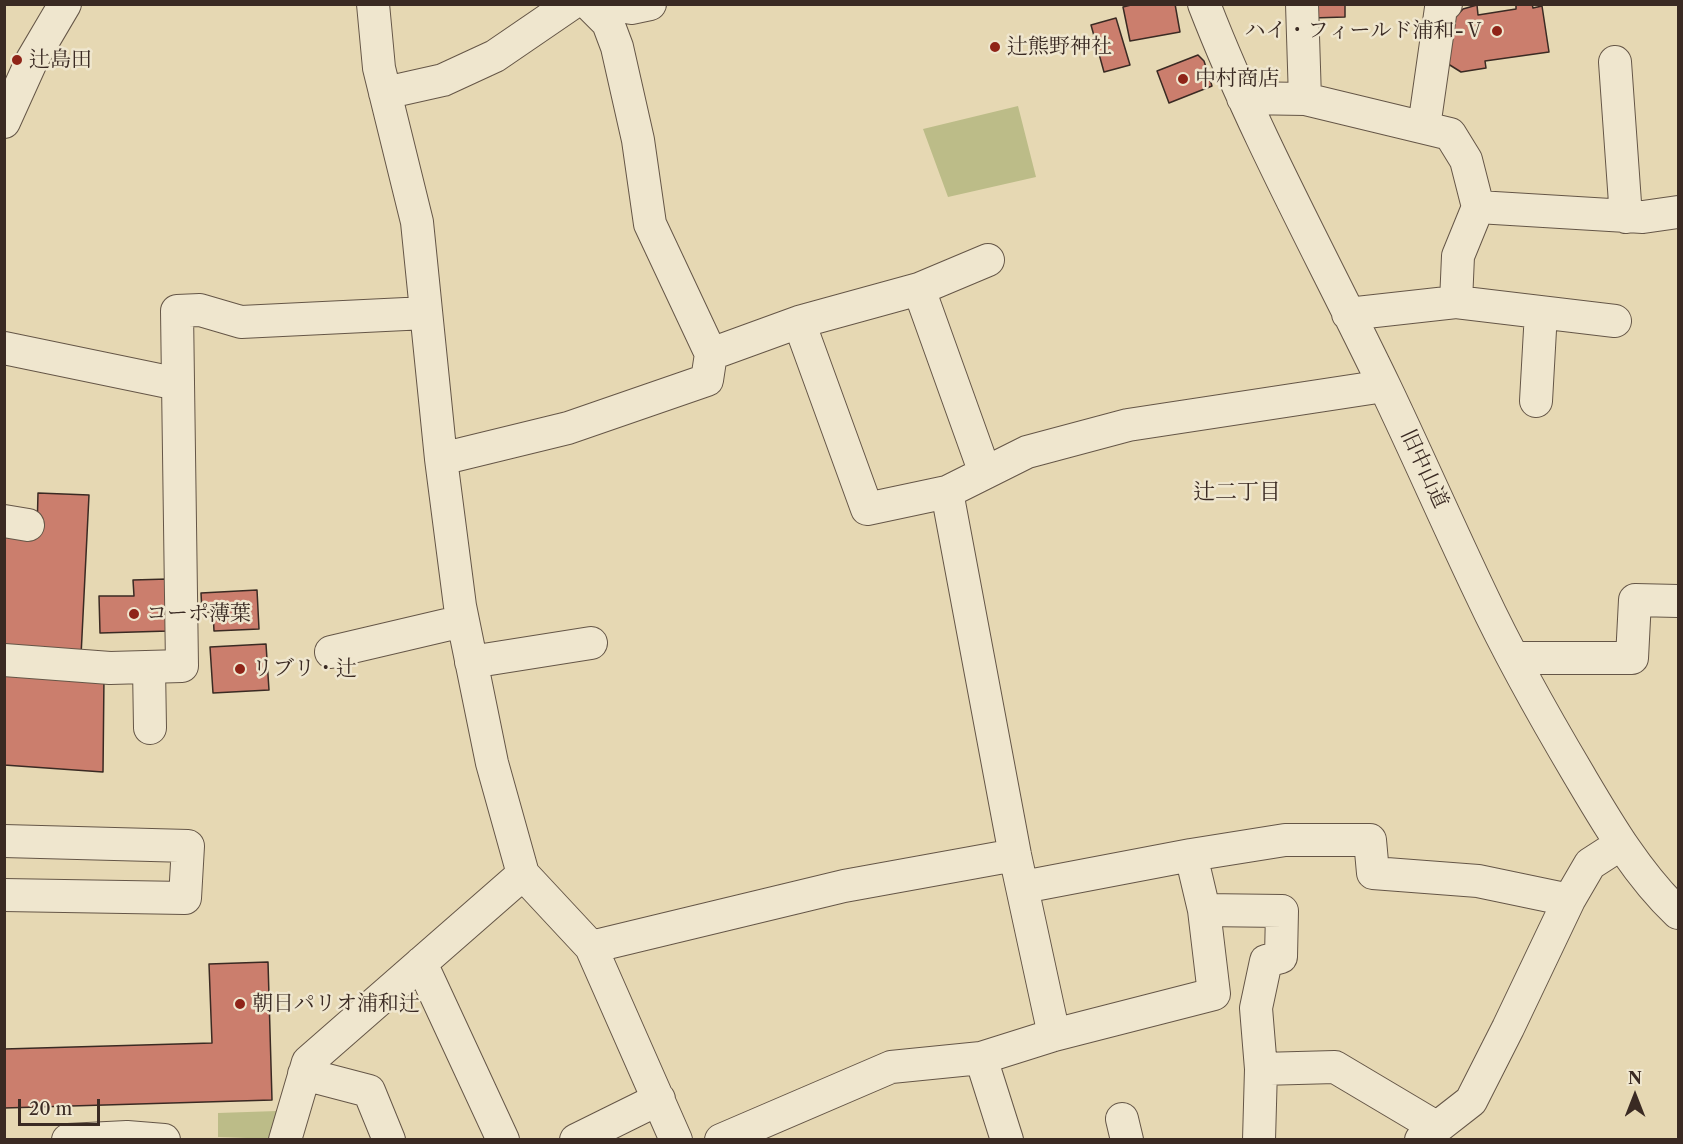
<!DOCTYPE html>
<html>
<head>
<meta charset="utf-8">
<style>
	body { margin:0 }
	#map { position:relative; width:1683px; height:1144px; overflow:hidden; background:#e6d8b3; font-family:"Libre Caslon Text",serif }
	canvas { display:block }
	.frame { position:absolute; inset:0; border:6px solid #3a2a23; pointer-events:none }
	.north { position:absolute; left:1605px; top:1066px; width:60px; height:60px; -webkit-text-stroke:4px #efe6ce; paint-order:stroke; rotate:0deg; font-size:16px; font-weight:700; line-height:24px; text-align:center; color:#3a2a23 }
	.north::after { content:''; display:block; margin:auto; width:21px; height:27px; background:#3a2a23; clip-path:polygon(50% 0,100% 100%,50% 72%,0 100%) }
	.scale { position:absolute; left:18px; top:1099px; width:82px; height:27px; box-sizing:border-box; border:3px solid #3a2a23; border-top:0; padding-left:8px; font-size:18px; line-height:21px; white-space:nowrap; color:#3a2a23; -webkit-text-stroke:4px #efe6ce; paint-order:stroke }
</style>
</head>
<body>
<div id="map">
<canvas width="1683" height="1144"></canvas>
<div class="frame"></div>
<div class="north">N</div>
<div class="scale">20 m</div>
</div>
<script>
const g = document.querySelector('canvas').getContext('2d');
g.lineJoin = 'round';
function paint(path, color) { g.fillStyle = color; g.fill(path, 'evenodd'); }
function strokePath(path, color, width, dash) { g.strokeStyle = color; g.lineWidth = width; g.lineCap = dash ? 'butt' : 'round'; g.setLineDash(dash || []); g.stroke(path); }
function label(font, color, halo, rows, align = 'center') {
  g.font = font + ' "Libre Caslon Text","Noto Serif JP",serif'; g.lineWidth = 5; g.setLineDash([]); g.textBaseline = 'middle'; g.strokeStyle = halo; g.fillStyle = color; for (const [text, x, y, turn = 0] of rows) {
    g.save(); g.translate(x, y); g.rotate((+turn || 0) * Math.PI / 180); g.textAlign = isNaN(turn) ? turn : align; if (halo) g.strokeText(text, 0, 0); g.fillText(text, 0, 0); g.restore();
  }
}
paint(new Path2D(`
	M 1018,106 L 1036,177 L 948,197 L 923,129 Z
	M 277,1111 L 276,1139 L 218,1137 L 218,1113 Z`), '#bcbc88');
const building = new Path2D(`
	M 1135,4 L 1175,4 L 1180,32 L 1130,41 L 1123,7 Z
	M 1312,4 L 1345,4 L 1345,17 L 1312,18 Z
	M 1516,4 L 1532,4 L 1533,8 L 1542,6 L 1549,52 L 1485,61 L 1486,68 L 1461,72 L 1445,62 L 1451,22 L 1463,9 L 1477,5 L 1478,15 L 1516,9 Z
	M 1116,18 L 1130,65 L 1104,72 L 1091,25 Z
	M 1198,55 L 1204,61 L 1212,86 L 1169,103 L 1157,71 Z
	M 38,493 L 89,495 L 81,656 L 4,651 L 4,528 L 37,532 Z
	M 168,579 L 169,631 L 100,633 L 99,596 L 134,596 L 133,580 Z
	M 257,590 L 259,629 L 214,631 L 213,612 L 202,612 L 201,593 Z
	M 266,644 L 269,690 L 213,693 L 210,647 Z
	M 4,669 L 104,676 L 103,772 L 4,765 Z
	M 268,962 L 272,1100 L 4,1108 L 4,1049 L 212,1043 L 209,964 Z`);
paint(building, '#cb7e6d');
strokePath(building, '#3a2a23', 1.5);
const minor = new Path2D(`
	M 373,4 L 379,68 L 417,222 L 441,459 L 460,606 L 492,763 L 523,874 L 591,947 L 676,1140
	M 614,4 L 631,8 L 650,4
	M 1204,4 C 1255,136 1324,260 1385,387 C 1418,456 1448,525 1481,594 C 1510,656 1544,716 1579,775 C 1608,824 1637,874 1678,913
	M 1302,4 L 1305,99
	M 1615,62 L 1626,217
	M 385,93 L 443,80 L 495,56 L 571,4
	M 1243,98 L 1305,99 L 1450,134 L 1466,160 L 1478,207
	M 4,122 L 32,60 L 65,4
	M 1424,127 L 1441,8 L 1446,4
	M 919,289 L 985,473
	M 1456,302 L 1458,256 L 1478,207 L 1643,217 L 1678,212
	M 1348,314 L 1456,302 L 1615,321
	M 799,322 L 867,509 L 947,492 L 1027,452 L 1128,425 L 1384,386
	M 4,348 L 178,384
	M 711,354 L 799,322 L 919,289 L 988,260
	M 1536,401 L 1541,312
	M 441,459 L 568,428 L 707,380 L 711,354 L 650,224 L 638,140 L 617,47 L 608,23 L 589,4
	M 947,492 L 1015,855 L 1054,1035
	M 4,521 L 28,525
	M 331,652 L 463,621
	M 1513,658 L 1632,658 L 1635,600 L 1678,601
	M 4,660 L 110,668 L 182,666 L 177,311 L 200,310 L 241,322 L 426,313
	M 471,662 L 591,643
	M 149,667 L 150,728
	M 4,841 L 188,846 L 185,898 L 4,895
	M 1023,887 L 1191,855 L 1285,840 L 1370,840 L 1373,873 L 1478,881 L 1569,900
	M 1204,910 L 1282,911 L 1281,957 L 1266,961 L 1256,1008 L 1261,1069 L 1259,1140
	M 591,947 L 844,886 L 1015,855
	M 421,963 L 503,1140
	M 981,1058 L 1007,1140
	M 1261,1069 L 1335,1067 L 1436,1127
	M 304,1074 L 369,1091 L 389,1140
	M 1122,1119 L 1127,1140
	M 68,1140 L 127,1137 L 164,1140
	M 285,1140 L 308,1062 L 523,874
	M 576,1140 L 659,1099
	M 721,1140 L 891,1067 L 981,1058 L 1054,1035 L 1214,994 L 1204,910 L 1191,855
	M 1421,1140 L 1471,1101 L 1508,1028 L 1569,900 L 1590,864 L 1621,844`);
strokePath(minor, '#655647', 34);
strokePath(minor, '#efe6ce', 32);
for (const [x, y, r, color] of [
	[1497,31,6,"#8f2418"],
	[995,47,6,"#8f2418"],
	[17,60,6,"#8f2418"],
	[1183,79,6,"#8f2418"],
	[134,614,6,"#8f2418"],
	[240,669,6,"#8f2418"],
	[240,1004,6,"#8f2418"]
]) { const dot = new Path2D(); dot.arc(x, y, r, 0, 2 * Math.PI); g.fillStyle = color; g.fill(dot); strokePath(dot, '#efe6ce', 2); }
label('21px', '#3a2a23', '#efe6ce', [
	["ハイ・フィールド浦和-Ⅴ",1485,31,"right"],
	["辻熊野神社",1007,47],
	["辻島田",29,60],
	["中村商店",1195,79],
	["コーポ薄葉",146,614],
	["リブリ・辻",252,669],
	["朝日パリオ浦和辻",252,1004]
], 'left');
label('21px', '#3a2a23', '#efe6ce', [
	["旧中山道",1424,469,65]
]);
label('22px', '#3a2a23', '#efe6ce', [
	["辻二丁目",1237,493]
]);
</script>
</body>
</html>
